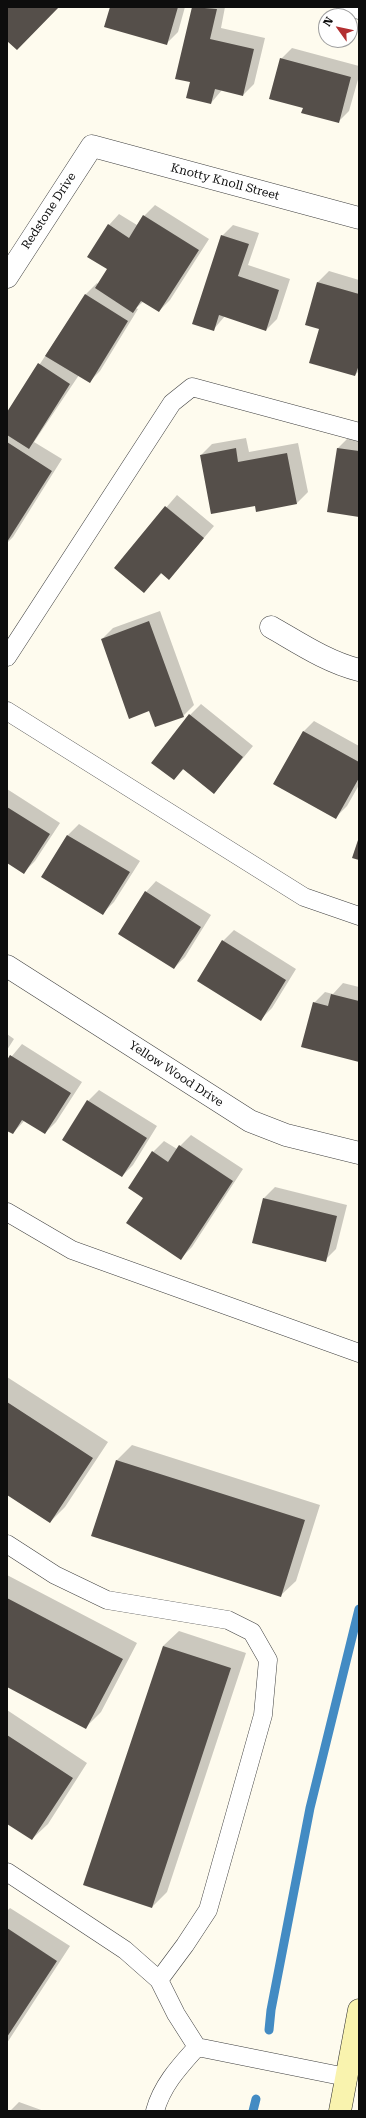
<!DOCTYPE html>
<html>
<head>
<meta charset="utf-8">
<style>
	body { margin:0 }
	#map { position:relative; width:366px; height:2118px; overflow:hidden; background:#fefbee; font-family:"Roboto Serif",serif }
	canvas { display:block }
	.frame { position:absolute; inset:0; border:8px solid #0d0d0d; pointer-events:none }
	.north { position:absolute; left:318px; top:8px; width:40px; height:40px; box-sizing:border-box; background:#fff; border:1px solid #9e9e9e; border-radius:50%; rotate:303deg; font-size:11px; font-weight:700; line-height:16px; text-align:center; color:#0d0d0d }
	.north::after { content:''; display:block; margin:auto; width:14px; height:18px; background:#b32f31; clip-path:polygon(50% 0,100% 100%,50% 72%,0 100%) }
</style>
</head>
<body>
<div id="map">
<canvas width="366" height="2118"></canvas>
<div class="frame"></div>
<div class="north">N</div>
</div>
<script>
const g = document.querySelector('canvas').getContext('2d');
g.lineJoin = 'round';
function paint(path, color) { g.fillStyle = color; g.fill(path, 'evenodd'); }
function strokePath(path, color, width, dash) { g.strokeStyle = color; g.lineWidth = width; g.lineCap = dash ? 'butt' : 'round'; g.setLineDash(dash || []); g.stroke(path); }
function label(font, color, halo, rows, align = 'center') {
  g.font = font + ' "Roboto Serif",serif'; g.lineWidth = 4; g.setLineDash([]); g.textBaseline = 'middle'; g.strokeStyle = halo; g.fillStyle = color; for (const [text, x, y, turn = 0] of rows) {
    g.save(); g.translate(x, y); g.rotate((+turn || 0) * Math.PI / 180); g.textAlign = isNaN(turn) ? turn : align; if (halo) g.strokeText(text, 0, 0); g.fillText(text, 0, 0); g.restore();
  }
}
paint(new Path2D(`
	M 111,7 L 185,7 L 178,32 L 167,43 Z
	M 193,7 L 225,7 L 221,28 L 265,38 L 254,84 L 243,95 L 222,90 L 211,103 L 191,81 L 176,78 Z
	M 292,48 L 359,66 L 359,76 L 349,111 L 338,122 L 304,107 L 281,59 Z
	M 155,205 L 209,239 L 170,300 L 159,311 L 144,301 L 136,308 L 138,309 L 100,371 L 89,382 L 79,375 L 34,442 L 62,459 L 13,537 L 7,543 L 7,414 L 86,294 L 97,283 L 99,285 L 108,269 L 109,225 L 119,214 L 137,225 L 144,216 Z
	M 233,225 L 259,233 L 248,265 L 290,279 L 277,319 L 266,330 L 225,316 L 213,330 L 222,236 Z
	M 329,271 L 359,280 L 359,371 L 355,375 L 320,329 L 318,282 Z
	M 349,437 L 359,438 L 359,516 L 328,511 L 338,448 Z
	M 246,438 L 249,452 L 298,443 L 308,492 L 297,503 L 256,505 L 201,455 L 212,444 Z
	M 177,495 L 214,526 L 169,579 L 162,573 L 144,591 L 115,567 Z
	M 160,611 L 194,705 L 183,716 L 150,710 L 102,639 L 113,628 Z
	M 201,704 L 253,746 L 214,793 L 184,769 L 173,779 L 190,715 Z
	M 314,721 L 359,746 L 359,785 L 347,806 L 336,817 L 303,732 Z
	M 7,789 L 60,823 L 35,861 L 24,872 L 7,861 Z
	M 79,824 L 140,861 L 114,902 L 103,913 L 43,877 L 68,835 Z
	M 156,881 L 211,915 L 185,957 L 174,968 L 146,892 Z
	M 234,930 L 296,969 L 272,1008 L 261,1019 L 223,941 Z
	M 343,983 L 359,987 L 359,1061 L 314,1003 L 325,992 L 333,994 Z
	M 7,1034 L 14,1039 L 7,1050 Z
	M 22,1044 L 82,1082 L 56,1122 L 45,1133 L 25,1120 L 13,1133 L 7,1129 L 7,1062 Z
	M 99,1090 L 157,1126 L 133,1165 L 122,1176 L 88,1101 Z
	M 191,1135 L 243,1169 L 192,1247 L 181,1258 L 144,1198 L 153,1152 L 164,1141 L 177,1149 Z
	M 275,1187 L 347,1205 L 336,1249 L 325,1260 L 264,1198 Z
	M 7,1377 L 108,1442 L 65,1507 L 50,1522 L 7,1494 Z
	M 132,1445 L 320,1505 L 296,1581 L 280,1596 L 92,1536 L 117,1460 Z
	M 7,1575 L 137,1643 L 101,1712 L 86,1727 L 7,1686 Z
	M 179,1631 L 246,1653 L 167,1892 L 152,1907 L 163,1646 Z
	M 7,1710 L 87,1763 L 48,1824 L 32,1839 L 7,1823 Z
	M 10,1908 L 70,1946 L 7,2043 L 7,1911 Z
	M 19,2102 L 44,2111 L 10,2111 Z`), '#0003');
strokePath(new Path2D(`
	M 269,2030 L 271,2010 L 310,1808 L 359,1609
	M 253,2111 L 256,2099`), '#438bc3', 9);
paint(new Path2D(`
	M 7,7 L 59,7 L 17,50 L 7,41 Z
	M 110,7 L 178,7 L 167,45 L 104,27 Z
	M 192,7 L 217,9 L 210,39 L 254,49 L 243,96 L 215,89 L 211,104 L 186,98 L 190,82 L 175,79 Z
	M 280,58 L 351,77 L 339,123 L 301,113 L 303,108 L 269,99 Z
	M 143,215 L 199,250 L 159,312 L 141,301 L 133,313 L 95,288 L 107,269 L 87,257 L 108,224 L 129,238 Z
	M 221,235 L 249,244 L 238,276 L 279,290 L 266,331 L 219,315 L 214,331 L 192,324 Z
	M 317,282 L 359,294 L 359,365 L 355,376 L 309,363 L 319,329 L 305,325 Z
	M 85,294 L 128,321 L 90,383 L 45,356 Z
	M 38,363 L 70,384 L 29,449 L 7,435 L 7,412 Z
	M 7,442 L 52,471 L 7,542 Z
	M 236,448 L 238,462 L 287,453 L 297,504 L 256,512 L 255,506 L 211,514 L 200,455 Z
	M 337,448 L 359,451 L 359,517 L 327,512 Z
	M 165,506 L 204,538 L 169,580 L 161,573 L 144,593 L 114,568 Z
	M 149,621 L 184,717 L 155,727 L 149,711 L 129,719 L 101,639 Z
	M 189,714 L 243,757 L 214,794 L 183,769 L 174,780 L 151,763 Z
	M 303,731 L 359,762 L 359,778 L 336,819 L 273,784 Z
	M 7,807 L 50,834 L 24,874 L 7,863 Z
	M 67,835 L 130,872 L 103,915 L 41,877 Z
	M 359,837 L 359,860 L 352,858 Z
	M 145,891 L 201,927 L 174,969 L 118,934 Z
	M 222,940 L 286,980 L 261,1021 L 197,981 Z
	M 331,994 L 359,1001 L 359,1062 L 301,1047 L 313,1002 L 328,1006 Z
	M 10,1055 L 71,1093 L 45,1134 L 22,1120 L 13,1134 L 7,1131 L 7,1060 Z
	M 87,1100 L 147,1138 L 122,1177 L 62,1140 Z
	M 179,1145 L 233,1181 L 181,1260 L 126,1223 L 143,1198 L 128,1188 L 152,1151 L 168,1162 Z
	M 263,1198 L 337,1216 L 326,1262 L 252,1243 Z
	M 7,1402 L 93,1458 L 50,1523 L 7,1495 Z
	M 116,1460 L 305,1520 L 281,1597 L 91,1536 Z
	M 7,1598 L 123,1659 L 86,1729 L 7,1687 Z
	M 163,1646 L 231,1668 L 152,1908 L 83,1885 Z
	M 7,1735 L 73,1778 L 32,1840 L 7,1824 Z
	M 7,1928 L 57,1961 L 7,2037 Z`), '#554f4a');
const service = new Path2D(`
	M 346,7 L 359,10
	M 7,657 L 172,403 L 192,387 L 359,432
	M 7,711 L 304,897 L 359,916
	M 7,1212 L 72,1250 L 359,1353
	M 7,1544 L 55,1575 L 107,1600 L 228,1620 L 252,1632 L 268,1660 L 263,1715 L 208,1910 L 185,1945 L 159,1980
	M 7,1872 L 125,1950 L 159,1980 L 176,2014 L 197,2047 L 346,2077
	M 155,2111 C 162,2085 180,2066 197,2047`);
const minor = new Path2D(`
	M 7,277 L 92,146 L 359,218
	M 271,627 C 299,643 327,662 359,670
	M 7,966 L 250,1121 L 286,1135 L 359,1153`);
const secondary = new Path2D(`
	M 340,2111 L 359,2010`);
strokePath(service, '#404040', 19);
strokePath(minor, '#404040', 23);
strokePath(secondary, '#2f2f2f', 23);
strokePath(service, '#fff', 18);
strokePath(minor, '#fff', 22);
strokePath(secondary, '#f9f3ae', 22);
label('12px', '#0d0d0d', '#fff', [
	["Knotty Knoll Street",225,182,15],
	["Redstone Drive",49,211,-57],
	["Yellow Wood Drive",176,1074,33]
]);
</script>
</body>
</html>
